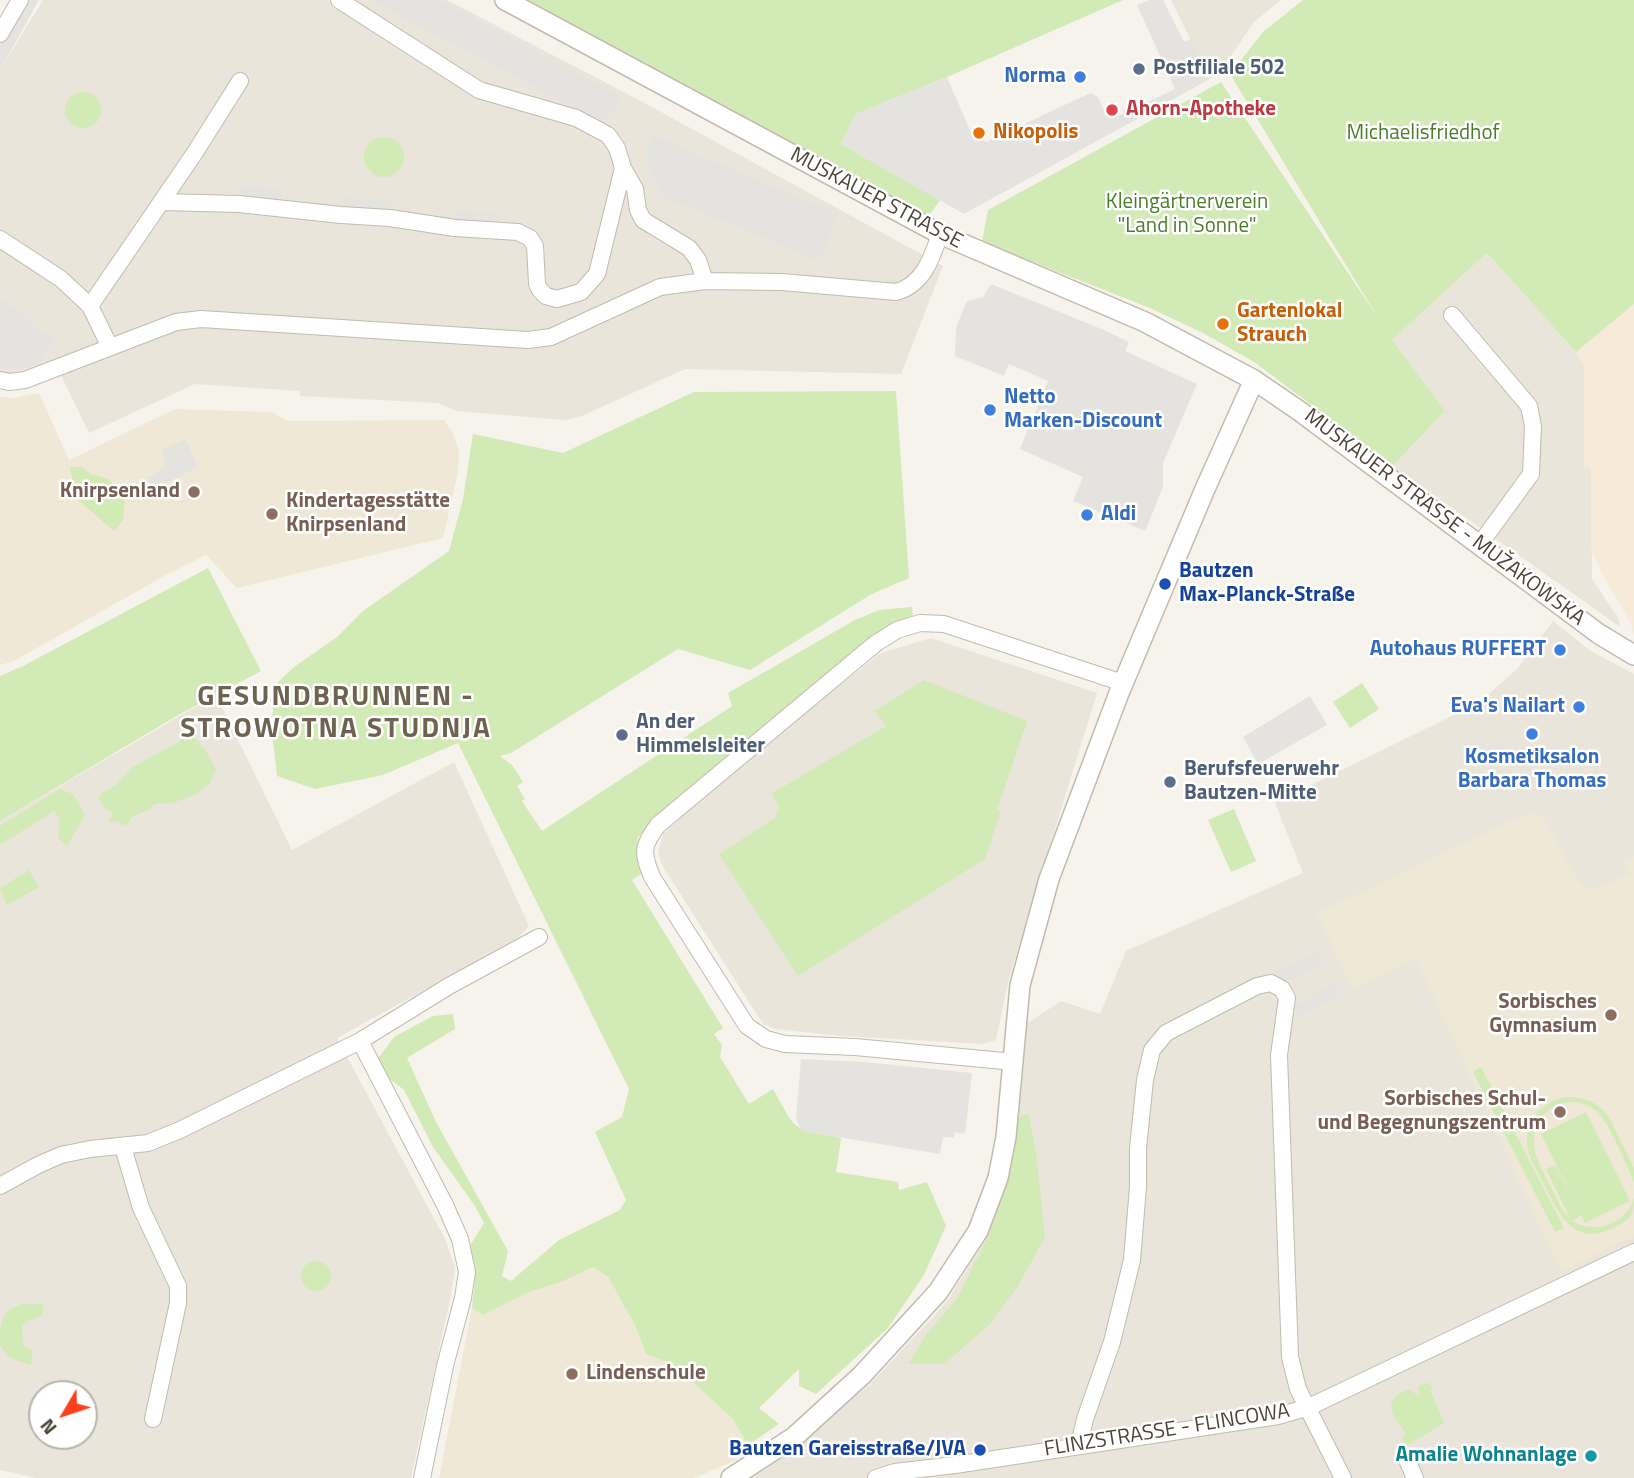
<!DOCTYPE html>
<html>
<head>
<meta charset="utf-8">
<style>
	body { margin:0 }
	#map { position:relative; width:1634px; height:1478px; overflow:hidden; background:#f6f3ec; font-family:"Titillium Web",sans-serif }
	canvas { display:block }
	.north { position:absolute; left:28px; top:1380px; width:70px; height:70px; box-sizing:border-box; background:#fff; border:2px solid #b7b4b0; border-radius:50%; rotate:231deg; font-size:19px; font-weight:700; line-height:28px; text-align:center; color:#4b4439 }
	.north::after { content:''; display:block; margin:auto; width:24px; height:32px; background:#fc3f1d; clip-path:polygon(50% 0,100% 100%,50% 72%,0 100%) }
</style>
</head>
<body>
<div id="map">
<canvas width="1634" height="1478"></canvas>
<div class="north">N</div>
</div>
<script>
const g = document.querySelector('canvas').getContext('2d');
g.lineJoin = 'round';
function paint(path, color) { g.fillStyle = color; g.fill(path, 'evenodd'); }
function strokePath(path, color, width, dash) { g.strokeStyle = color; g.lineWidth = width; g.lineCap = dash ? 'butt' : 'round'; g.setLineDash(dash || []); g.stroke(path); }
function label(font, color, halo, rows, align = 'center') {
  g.font = font + ' "Titillium Web",sans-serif'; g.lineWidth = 5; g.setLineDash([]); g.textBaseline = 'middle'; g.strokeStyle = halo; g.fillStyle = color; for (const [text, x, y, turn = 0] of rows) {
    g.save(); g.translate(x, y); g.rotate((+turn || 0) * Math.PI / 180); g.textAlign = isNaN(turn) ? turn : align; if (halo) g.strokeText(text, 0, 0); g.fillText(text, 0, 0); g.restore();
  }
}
paint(new Path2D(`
	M 43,0 L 447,0 L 639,100 L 943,266 L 901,374 L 685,369 L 582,416 L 566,420 L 456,411 L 438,403 L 300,396 L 299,391 L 195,384 L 89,433 L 54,361 L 12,373 L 0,373 L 0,70 Z
	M 1171,0 L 1281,0 L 1254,22 L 1228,60 L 1210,79 Z
	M 1487,253 L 1576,352 L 1584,366 L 1584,467 L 1591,467 L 1592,579 L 1619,619 L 1620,627 L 1393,466 L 1445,411 L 1392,340 Z
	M 1553,621 L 1591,651 L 1634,674 L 1634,1478 L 753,1478 L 798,1445 L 870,1384 L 946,1303 L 989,1234 L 1006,1184 L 1026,1024 L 1061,1001 L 1100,1014 L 1126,951 L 1303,873 L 1275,803 L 1480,702 L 1517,669 Z
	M 931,638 L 1097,693 L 1009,978 L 996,1040 L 983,1044 L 842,1036 L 775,1029 L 764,1024 L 756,1013 L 662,865 L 658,853 L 663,834 L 740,762 L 881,653 Z
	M 216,695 L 292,850 L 454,762 L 529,926 L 517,939 L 337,1038 L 445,1239 L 455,1267 L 451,1295 L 411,1478 L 37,1478 L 0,1470 L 0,821 ZM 42,1394 L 84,1394 L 84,1436 L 42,1436 Z`), '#eae5da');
paint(new Path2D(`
	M 1634,304 L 1634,635 L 1631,624 L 1602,573 L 1592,552 L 1591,468 L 1584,467 L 1584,366 L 1576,352 Z`), '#f7ead8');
paint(new Path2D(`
	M 39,393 L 69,460 L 175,409 L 272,412 L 287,421 L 444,420 L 454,435 L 459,453 L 458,472 L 443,538 L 237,588 L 206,555 L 164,576 L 14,661 L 0,665 L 0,397 L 13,398 Z
	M 1535,812 L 1544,818 L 1577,879 L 1589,889 L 1601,887 L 1629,873 L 1623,860 L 1634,855 L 1634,1236 L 1561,1272 L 1416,959 L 1352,989 L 1317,914 L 1516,818 Z
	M 593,1267 L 608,1277 L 635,1325 L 646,1354 L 674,1365 L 732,1418 L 748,1445 L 736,1460 L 694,1478 L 439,1478 L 472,1308 L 483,1315 L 529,1292 L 561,1282 Z`), '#efe8d6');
paint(new Path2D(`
	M 527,0 L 1123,0 L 947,77 L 856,114 L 841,144 L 940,200 L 931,213 L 924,215 Z
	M 1303,0 L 1634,0 L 1634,304 L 1576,352 L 1487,253 L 1392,340 L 1445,411 L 1393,466 L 1254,362 L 1205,334 L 1150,308 L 982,242 L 988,210 L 1221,82 L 1378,318 L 1230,74 L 1263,32 Z
	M65 110a18 18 0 1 1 36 0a18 18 0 1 1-36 0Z
	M364 157a20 20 0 1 1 40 0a20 20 0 1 1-40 0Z
	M 896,391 L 909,578 L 870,595 L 750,670 L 678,649 L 511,753 L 500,756 L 512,765 L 523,782 L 517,786 L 525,799 L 522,801 L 542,831 L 732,706 L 728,693 L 855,620 L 879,610 L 912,607 L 913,618 L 893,623 L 638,837 L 637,858 L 643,873 L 632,880 L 723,1028 L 714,1034 L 722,1045 L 720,1057 L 749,1104 L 773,1089 C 797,1131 790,1129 838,1137 L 841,1139 L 836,1172 L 898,1182 L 899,1190 L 927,1182 L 946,1226 L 924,1275 L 888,1328 L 816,1394 L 799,1386 L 799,1369 L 759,1408 L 779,1424 L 748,1445 L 732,1418 L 674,1365 L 646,1354 L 635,1325 L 608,1277 L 593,1267 L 561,1282 L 529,1292 L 483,1315 L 472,1308 L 475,1280 L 468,1249 L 484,1223 L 475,1206 L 433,1147 L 404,1090 L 394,1082 L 383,1078 L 377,1060 L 394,1037 L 433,1016 L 453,1014 L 455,1029 L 407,1058 L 436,1122 L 508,1251 L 502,1276 L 511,1281 L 559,1240 L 620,1210 L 626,1200 L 595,1132 L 622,1117 L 629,1089 L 458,743 L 383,775 L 315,789 L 277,776 L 272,731 L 273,707 L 278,682 L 294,667 L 337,637 L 363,611 L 449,551 L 463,499 L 473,434 L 563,453 L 694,392 Z
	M 70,467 L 82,467 L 90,474 L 108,479 L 125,496 L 123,520 L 114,531 L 76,498 Z
	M 208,568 L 261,671 L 180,714 L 0,821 L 0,676 L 23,666 Z
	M 924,680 L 1027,721 L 997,810 L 1001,811 L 985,859 L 798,976 L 719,854 L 775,818 L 779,806 L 771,794 L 886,726 L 875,711 Z
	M 1362,683 L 1379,709 L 1350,728 L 1333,702 Z
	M 193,734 L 209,756 L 216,770 L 209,784 L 195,795 L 172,803 L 155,804 L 146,811 L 133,816 L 126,826 L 117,821 L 111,823 L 107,818 L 113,817 L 112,812 L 104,808 L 99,798 L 102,793 L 116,785 L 133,767 Z
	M 60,789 L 73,794 L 85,815 L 67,846 L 58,838 L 60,819 L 54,811 L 0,845 L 0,826 Z
	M 1234,809 L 1256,861 L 1231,872 L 1208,820 Z
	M 29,870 L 39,887 L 7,905 L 0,888 Z
	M 1481,1067 L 1564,1228 L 1555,1232 L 1473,1072 Z
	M 1565,1097 C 1583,1096 1598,1102 1609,1117 L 1634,1168 L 1634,1183 C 1629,1169 1607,1120 1597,1111 C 1568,1088 1530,1112 1534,1146 C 1535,1161 1556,1195 1563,1211 L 1570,1218 L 1546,1169 L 1555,1165 L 1577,1207 L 1541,1134 L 1586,1112 L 1630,1201 L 1585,1223 L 1581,1215 L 1572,1221 C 1595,1235 1626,1224 1634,1198 C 1634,1214 1630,1220 1615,1227 C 1574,1249 1559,1214 1544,1184 C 1539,1173 1530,1161 1528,1149 C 1523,1123 1540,1102 1565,1097 Z
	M 1028,1113 L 1036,1152 L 1045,1237 L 1018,1286 L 989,1325 L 944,1364 L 908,1364 L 926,1335 L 958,1297 L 989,1234 L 1006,1184 L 1015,1120 Z
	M301 1276a15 15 0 1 1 30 0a15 15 0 1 1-30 0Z
	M 22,1304 L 44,1304 L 42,1316 L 29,1320 L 22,1326 L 23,1345 L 33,1351 L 31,1365 L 10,1358 L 0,1345 C 0,1324 0,1311 22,1304 Z
	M 1428,1383 L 1432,1387 L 1431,1392 L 1444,1423 L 1406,1446 L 1402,1438 L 1406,1433 L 1393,1415 L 1391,1403 L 1399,1393 L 1409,1389 L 1420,1397 L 1418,1387 L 1422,1384 Z`), '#d2eab5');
paint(new Path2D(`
	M 25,0 L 39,0 L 0,70 L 0,45 Z
	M 370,0 L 440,0 L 621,96 L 604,124 Z
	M 1149,0 L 1163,0 L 1184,42 L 1191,39 L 1210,79 L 964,214 L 841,144 L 856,114 L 947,77 L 972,135 L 986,142 L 1090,93 L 1098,97 L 1106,116 L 1115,118 L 1175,89 L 1137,5 Z
	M 652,135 L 838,214 L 819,261 L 664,197 L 646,164 Z
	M 240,186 L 282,188 L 281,211 L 238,209 Z
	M 342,197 L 391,202 L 389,225 L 340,220 Z
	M 456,210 L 500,213 L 498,237 L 454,234 Z
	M 991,284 L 1104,330 L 1129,342 L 1125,351 L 1197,384 L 1163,463 L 1163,487 L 1145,531 L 1073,501 L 1083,477 L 1020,449 L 1048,381 L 1009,364 L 1004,376 L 955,356 L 956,328 L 967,301 L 983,297 Z
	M 0,298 L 55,341 L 33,368 L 0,369 Z
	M 185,439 L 198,467 L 153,490 L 147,478 L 166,467 L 162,450 Z
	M 1310,696 L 1327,725 L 1258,764 L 1243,737 Z
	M 1317,952 L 1322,963 L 1278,985 L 1272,974 Z
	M 1334,984 L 1340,995 L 1300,1016 L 1294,1006 Z
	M 801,1059 L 865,1062 L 972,1073 L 965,1134 L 955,1132 L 954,1138 L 943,1137 L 940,1154 L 802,1131 L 796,1119 Z`), '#e5e3e0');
const minor = new Path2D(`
	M 0,34 L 20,0
	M 623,168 L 635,189 L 638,210 L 643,220 L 689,248 L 698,260 L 705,281
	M 162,202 L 239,204 L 341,215 L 390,218 L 455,228 L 518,232 L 530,238 L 535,246 L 537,284 L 540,290 L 546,296 L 557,299 L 581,292 L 597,274 L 623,168 L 617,148 L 608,135 L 576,118 L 479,90 L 339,0
	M 0,239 L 61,279 L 90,306
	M 1452,315 L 1529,406 L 1533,426 L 1531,474 L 1480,544
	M 110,347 L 90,306 L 194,154 L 240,81
	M 0,380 L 9,382 L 25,380 L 176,322 L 201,319 L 528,340 L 551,337 L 660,287 L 705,281 L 782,282 L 896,292 C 923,285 932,258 940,234
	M 360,1041 L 445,1205 L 460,1239 L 467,1272 L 463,1298 L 445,1366 L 422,1478
	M 1014,1062 L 855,1047 L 785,1044 L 766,1039 L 747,1026 L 652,877 C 642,852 642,846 658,825 L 875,644 L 897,630 L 920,623 L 944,624 L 1123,683
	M 123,1147 L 141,1208 L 178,1286 L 178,1303 L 153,1419
	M 0,1186 L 38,1165 L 61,1155 L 90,1149 L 148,1143 L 180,1130 L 360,1041 L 449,986 L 539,937
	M 1079,1445 L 1085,1419 L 1112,1342 L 1132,1260 L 1138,1187 L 1138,1148 L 1145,1080 L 1152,1050 L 1166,1033 L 1257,986 L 1271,983 L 1282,989 L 1287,998 L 1279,1055 L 1290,1357 L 1298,1389 L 1343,1478
	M 1407,1460 L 1415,1478
	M 876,1478 L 895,1472 L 955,1465 L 1278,1416 L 1309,1407 L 1634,1252`);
const tertiary = new Path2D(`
	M 505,0 L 940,234 L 1145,322 L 1254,380 L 1298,410 L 1599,634 L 1634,655
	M 731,1478 L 794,1437 L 862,1375 L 938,1292 L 978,1231 L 998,1178 L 1006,1137 L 1020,985 L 1049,879 L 1119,693 L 1205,489 L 1254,380`);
strokePath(minor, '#c2bbae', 18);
strokePath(tertiary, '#c2bbae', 22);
strokePath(minor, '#fff', 16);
strokePath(tertiary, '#fff', 19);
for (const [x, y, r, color] of [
	[1139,69,7,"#5c6f8a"],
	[1080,77,7,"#3f7fe0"],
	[1112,110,7,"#e0444e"],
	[979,133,7,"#e8710a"],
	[1223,324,7,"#e8710a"],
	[990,410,7,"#3f7fe0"],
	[194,492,7,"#8d6e63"],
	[272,514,7,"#8d6e63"],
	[1087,515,7,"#3f7fe0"],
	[1165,584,7,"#1a4fb4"],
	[1560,650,7,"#3f7fe0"],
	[1579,707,7,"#3f7fe0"],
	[1532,734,7,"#3f7fe0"],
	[622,735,7,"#5c6f8a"],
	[1170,782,7,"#5c6f8a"],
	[1611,1015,7,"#8d6e63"],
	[1560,1112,7,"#8d6e63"],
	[572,1374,7,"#8d6e63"],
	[980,1450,7,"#1a4fb4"],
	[1591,1456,7,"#0f9aa8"]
]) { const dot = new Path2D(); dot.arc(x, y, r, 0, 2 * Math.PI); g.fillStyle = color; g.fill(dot); strokePath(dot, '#fff', 2.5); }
label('bold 21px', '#4e5e75', '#fff', [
	["Postfiliale 502",1153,69],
	["An der",636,723],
	["Himmelsleiter",636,747],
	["Berufsfeuerwehr",1184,770],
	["Bautzen-Mitte",1184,794]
], 'left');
label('bold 21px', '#366cbe', '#fff', [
	["Norma",1066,77],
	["Netto",1004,398,"left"],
	["Marken-Discount",1004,422,"left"],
	["Aldi",1101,515,"left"],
	["Autohaus RUFFERT",1546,650],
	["Eva's Nailart",1565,707],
	["Kosmetiksalon",1532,758,"center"],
	["Barbara Thomas",1532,782,"center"]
], 'right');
label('bold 21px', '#be3a42', '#fff', [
	["Ahorn-Apotheke",1126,110]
], 'left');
label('bold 21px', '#c56008', '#fff', [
	["Nikopolis",993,133],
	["Gartenlokal",1237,312],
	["Strauch",1237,336]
], 'left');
label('21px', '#4a7f2a', '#fff', [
	["Michaelisfriedhof",1423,134],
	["Kleingärtnerverein",1187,203],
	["\"Land in Sonne\"",1187,227]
]);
label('21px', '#4b4439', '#fff', [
	["MUSKAUER STRASSE",876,199,28],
	["MUSKAUER STRASSE - MUŽAKOWSKA",1444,518,37],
	["FLINZSTRASSE - FLINCOWA",1167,1431,-9]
]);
label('bold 21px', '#785e54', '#fff', [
	["Knirpsenland",180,492],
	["Kindertagesstätte",286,502,"left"],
	["Knirpsenland",286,526,"left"],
	["Sorbisches",1597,1003],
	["Gymnasium",1597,1027],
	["Sorbisches Schul-",1546,1100],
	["und Begegnungszentrum",1546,1124],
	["Lindenschule",586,1374,"left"]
], 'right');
label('bold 21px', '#164399', '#fff', [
	["Bautzen",1179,572],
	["Max-Planck-Straße",1179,596],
	["Bautzen Gareisstraße/JVA",966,1450,"right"]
], 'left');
label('bold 21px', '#0d838f', '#fff', [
	["Amalie Wohnanlage",1577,1456]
], 'right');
g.letterSpacing = '2px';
label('bold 28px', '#6e6250', '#fff', [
	["GESUNDBRUNNEN -",336,698],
	["STROWOTNA STUDNJA",336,730]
]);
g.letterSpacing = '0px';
</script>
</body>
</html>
